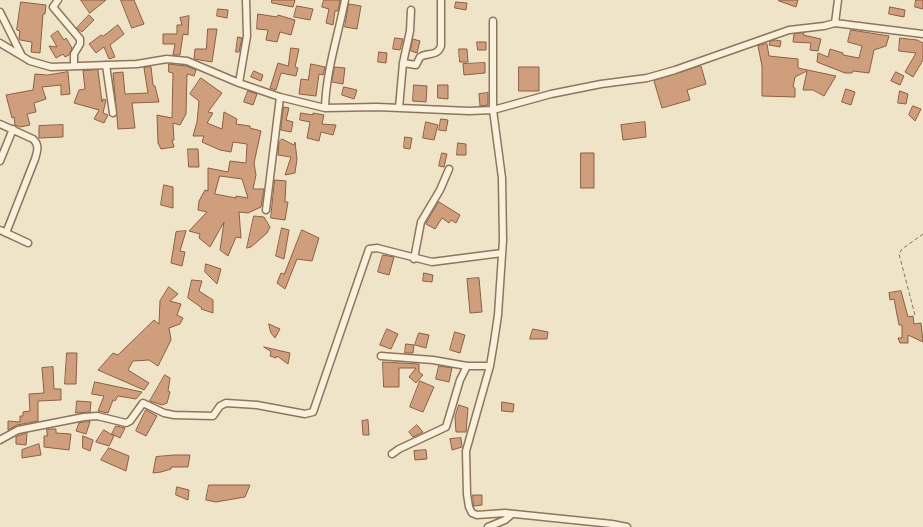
<!DOCTYPE html>
<html>
<head>
<meta charset="utf-8">
<style>
	body { margin:0 }
	canvas { display:block; background:#f0e4c8 }
</style>
</head>
<body>
<canvas width="923" height="527"></canvas>
<script>
const g = document.querySelector('canvas').getContext('2d');
g.lineJoin = 'round';
function paint(path, color) { g.fillStyle = color; g.fill(path, 'evenodd'); }
function strokePath(path, color, width, dash) { g.strokeStyle = color; g.lineWidth = width; g.lineCap = dash ? 'butt' : 'round'; g.setLineDash(dash || []); g.stroke(path); }
const building = new Path2D(`
	M 81,0 L 106,0 L 90,13 Z
	M 121,0 L 134,0 L 144,24 L 132,28 Z
	M 272,0 L 295,0 L 293,7 L 272,3 Z
	M 324,0 L 340,0 L 338,11 L 335,11 L 333,25 L 326,23 L 329,9 L 322,7 Z
	M 779,0 L 798,0 L 796,7 L 779,1 Z
	M 916,0 L 923,0 L 923,9 L 915,7 Z
	M 21,2 L 46,5 L 45,14 L 43,14 L 40,53 L 31,52 L 32,42 L 20,40 L 19,38 L 20,31 L 17,30 Z
	M 456,2 L 467,3 L 466,10 L 455,8 Z
	M 349,4 L 361,6 L 357,29 L 345,27 Z
	M 297,6 L 313,9 L 310,20 L 294,17 Z
	M 890,7 L 905,10 L 904,17 L 889,14 Z
	M 218,9 L 228,10 L 227,18 L 217,16 Z
	M 258,14 L 277,17 L 278,15 L 295,20 L 291,35 L 280,32 L 277,42 L 266,40 L 268,30 L 257,29 Z
	M 89,15 L 94,20 L 82,32 L 77,28 Z
	M 189,16 L 188,35 L 183,34 L 180,55 L 173,55 L 175,44 L 163,44 L 163,34 L 177,34 L 177,25 L 182,25 L 180,18 Z
	M 118,25 L 124,34 L 110,45 L 115,57 L 109,59 L 104,47 L 96,53 L 89,44 L 101,35 L 103,36 Z
	M 208,29 L 217,29 L 212,62 L 194,59 L 195,49 L 206,49 Z
	M 851,30 L 889,36 L 886,46 L 874,50 L 869,73 L 853,71 L 852,73 L 845,73 L 817,62 L 818,53 L 828,57 L 830,49 L 843,53 L 843,55 L 859,58 L 862,46 L 848,42 Z
	M 58,31 L 64,40 L 66,38 L 72,48 L 69,55 L 65,57 L 63,54 L 56,58 L 49,46 L 57,47 L 51,36 Z
	M 804,33 L 803,35 L 821,39 L 818,51 L 810,50 L 811,43 L 793,42 L 794,34 Z
	M 238,37 L 242,38 L 239,52 L 236,52 Z
	M 395,38 L 403,39 L 400,50 L 393,49 Z
	M 900,38 L 917,40 L 923,43 L 923,60 L 913,77 L 905,72 L 916,53 L 899,51 Z
	M 413,39 L 420,41 L 417,53 L 411,51 Z
	M 775,40 L 781,41 L 780,47 L 769,45 L 770,42 Z
	M 477,42 L 486,42 L 486,50 L 478,50 Z
	M 767,44 L 769,56 L 798,59 L 798,68 L 836,76 L 824,96 L 813,90 L 803,90 L 807,71 L 795,77 L 793,87 L 795,88 L 795,97 L 762,96 L 762,66 L 758,46 Z
	M 291,48 L 299,49 L 295,67 L 298,68 L 296,76 L 281,73 L 276,90 L 270,88 L 278,63 L 288,66 Z
	M 459,49 L 467,49 L 468,62 L 460,62 Z
	M 379,52 L 387,53 L 386,63 L 378,62 Z
	M 485,63 L 485,73 L 464,75 L 463,64 Z
	M 169,64 L 186,66 L 196,70 L 194,76 L 187,74 L 186,114 L 180,125 L 173,123 L 174,140 L 172,140 L 174,147 L 161,149 L 158,143 L 157,115 L 172,118 L 173,73 L 169,72 Z
	M 311,64 L 325,67 L 323,75 L 319,74 L 316,96 L 299,94 L 301,79 L 308,80 Z
	M 701,66 L 706,84 L 687,90 L 690,100 L 662,108 L 654,81 Z
	M 151,67 L 153,85 L 155,86 L 159,102 L 132,103 L 135,128 L 118,129 L 113,73 L 123,72 L 125,94 L 148,93 L 144,68 Z
	M 335,67 L 345,68 L 343,84 L 332,82 Z
	M 519,67 L 539,67 L 539,91 L 519,91 Z
	M 98,70 L 102,102 L 103,99 L 106,100 L 103,113 L 108,115 L 104,123 L 94,119 L 99,110 L 74,103 L 79,90 L 85,89 L 83,71 Z
	M 254,71 L 263,75 L 261,81 L 251,77 Z
	M 68,72 L 70,94 L 61,95 L 61,85 L 42,87 L 46,99 L 34,103 L 36,112 L 27,114 L 30,125 L 20,127 L 15,125 L 14,117 L 12,118 L 6,95 L 33,90 L 35,74 L 47,75 Z
	M 896,72 L 904,76 L 900,85 L 891,81 Z
	M 201,78 L 222,93 L 208,112 L 213,113 L 207,123 L 222,129 L 224,112 L 237,119 L 236,124 L 250,126 L 250,128 L 261,131 L 254,163 L 256,175 L 253,189 L 264,189 L 261,207 L 248,213 L 239,212 L 241,238 L 236,237 L 228,256 L 220,250 L 224,222 L 210,247 L 199,238 L 200,234 L 189,231 L 207,212 L 198,210 L 199,201 L 205,190 L 208,191 L 208,168 L 228,172 L 230,161 L 246,163 L 247,144 L 233,142 L 231,152 L 220,150 L 202,142 L 204,136 L 193,136 L 197,122 L 199,101 L 190,94 ZM 220,176 L 242,179 L 248,198 L 236,196 L 236,198 L 215,194 Z
	M 414,85 L 427,86 L 426,102 L 413,101 Z
	M 438,85 L 448,85 L 448,99 L 438,98 Z
	M 344,87 L 357,90 L 354,99 L 342,95 Z
	M 846,89 L 855,92 L 851,105 L 842,102 Z
	M 248,91 L 257,94 L 253,105 L 244,102 Z
	M 900,91 L 908,94 L 906,104 L 898,103 Z
	M 488,93 L 488,105 L 480,106 L 479,94 Z
	M 913,106 L 921,109 L 915,121 L 909,115 Z
	M 284,107 L 289,108 L 286,120 L 293,122 L 291,132 L 281,130 Z
	M 301,113 L 313,115 L 313,113 L 324,115 L 322,124 L 336,125 L 333,135 L 321,132 L 319,141 L 307,138 L 310,122 L 300,120 Z
	M 441,119 L 448,120 L 446,131 L 439,130 Z
	M 426,122 L 438,125 L 434,140 L 423,138 Z
	M 645,122 L 646,137 L 623,140 L 621,125 Z
	M 63,125 L 63,137 L 39,138 L 39,126 Z
	M 405,137 L 412,138 L 410,149 L 404,148 Z
	M 282,139 L 294,145 L 295,142 L 297,159 L 295,173 L 285,175 L 291,157 L 278,155 L 279,142 Z
	M 458,143 L 466,144 L 466,155 L 457,155 Z
	M 188,149 L 198,149 L 199,167 L 189,167 Z
	M 442,153 L 447,154 L 444,167 L 439,166 Z
	M 581,153 L 594,153 L 594,188 L 581,188 Z
	M 275,180 L 286,181 L 285,202 L 288,202 L 285,220 L 271,218 Z
	M 164,185 L 173,187 L 173,208 L 161,205 Z
	M 439,202 L 460,215 L 456,223 L 451,220 L 449,223 L 442,218 L 435,229 L 426,224 Z
	M 254,216 L 264,217 L 270,227 L 267,233 L 251,247 L 247,248 Z
	M 282,228 L 289,230 L 284,259 L 276,256 Z
	M 302,230 L 319,238 L 312,261 L 297,259 L 285,289 L 277,283 L 281,273 L 284,274 Z
	M 186,231 L 180,251 L 185,252 L 182,266 L 171,263 L 176,232 Z
	M 383,255 L 394,257 L 389,275 L 378,272 Z
	M 206,264 L 221,269 L 217,284 L 205,272 Z
	M 424,273 L 433,275 L 432,282 L 423,281 Z
	M 479,278 L 482,312 L 470,313 L 467,279 Z
	M 192,280 L 202,281 L 199,291 L 213,300 L 213,313 L 201,309 L 202,308 L 188,298 Z
	M 169,287 L 178,294 L 170,301 L 181,304 L 177,315 L 183,318 L 180,324 L 169,328 L 171,340 L 158,366 L 149,360 L 133,361 L 128,370 L 149,383 L 144,390 L 98,370 L 113,353 L 118,355 L 154,320 L 159,324 L 160,301 Z
	M 901,291 L 908,317 L 913,316 L 914,324 L 921,323 L 923,342 L 908,335 L 908,343 L 900,343 L 898,338 L 902,338 L 902,325 L 899,325 L 894,299 L 890,300 L 889,293 Z
	M 269,324 L 280,329 L 275,338 L 271,333 Z
	M 387,329 L 398,334 L 391,349 L 380,345 Z
	M 533,329 L 548,332 L 547,339 L 530,339 Z
	M 455,332 L 465,335 L 460,353 L 450,350 Z
	M 419,333 L 429,335 L 426,348 L 415,345 Z
	M 406,344 L 414,345 L 413,353 L 405,353 Z
	M 264,347 L 290,353 L 288,364 L 277,356 L 276,358 L 270,356 L 271,352 Z
	M 67,353 L 77,353 L 76,384 L 65,384 Z
	M 383,362 L 419,364 L 419,372 L 423,375 L 416,383 L 409,377 L 416,368 L 399,368 L 399,387 L 384,387 Z
	M 439,366 L 452,368 L 449,382 L 436,379 Z
	M 53,367 L 54,389 L 61,389 L 61,400 L 38,401 L 38,421 L 17,425 L 8,430 L 8,421 L 20,422 L 20,416 L 23,416 L 23,412 L 30,411 L 29,394 L 44,393 L 42,368 Z
	M 165,375 L 170,378 L 168,391 L 170,392 L 167,403 L 162,405 L 150,401 Z
	M 420,381 L 434,387 L 423,412 L 410,407 Z
	M 95,382 L 142,392 L 136,399 L 118,396 L 115,401 L 113,400 L 108,413 L 98,411 L 104,396 L 92,394 Z
	M 77,401 L 91,402 L 90,412 L 76,413 Z
	M 502,402 L 514,404 L 513,412 L 502,411 Z
	M 459,405 L 468,408 L 466,432 L 456,432 L 455,417 Z
	M 146,410 L 157,416 L 146,436 L 136,431 Z
	M 368,420 L 369,435 L 363,435 L 362,421 Z
	M 90,422 L 86,434 L 76,431 L 79,423 Z
	M 417,425 L 423,432 L 413,437 L 409,432 Z
	M 116,426 L 125,428 L 120,438 L 112,434 Z
	M 47,429 L 56,429 L 56,433 L 71,434 L 69,450 L 44,447 L 44,436 L 47,436 Z
	M 104,430 L 114,436 L 109,446 L 96,442 Z
	M 27,433 L 26,445 L 16,444 L 16,437 Z
	M 83,436 L 93,440 L 90,451 L 83,448 Z
	M 461,438 L 462,447 L 452,450 L 450,439 Z
	M 39,444 L 41,455 L 22,458 L 22,450 Z
	M 109,448 L 129,456 L 126,471 L 101,460 Z
	M 426,450 L 427,459 L 415,460 L 414,451 Z
	M 174,455 L 190,455 L 188,467 L 171,467 L 171,469 L 161,472 L 153,473 L 156,457 Z
	M 209,485 L 250,485 L 245,497 L 216,502 L 206,500 Z
	M 177,487 L 189,490 L 188,500 L 176,495 Z
	M 473,495 L 482,495 L 482,505 L 474,506 Z`);
paint(building, '#cf9f7d');
strokePath(building, '#8d5f41', 1);
const minor = new Path2D(`
	M 58,0 L 53,7 L 80,39 L 80,44 L 74,54 L 74,66
	M 838,0 L 835,23 L 923,34
	M 0,12 L 22,56
	M 493,21 L 493,110 L 502,178 L 503,240 L 498,315 L 494,342 L 490,366 L 466,451 L 467,494 L 469,507 L 472,513 L 477,515 L 505,513 L 612,524 L 627,527
	M 0,43 L 30,61 L 51,67 L 137,64 L 167,59 L 187,61 L 239,83 L 280,97 L 325,108 L 377,107 L 469,111 L 493,110 L 551,94 L 601,84 L 647,78 L 675,70 L 789,30 L 824,26 L 835,23
	M 403,63 L 416,65 L 420,57 C 428,52 437,57 441,46 L 441,0
	M 106,65 L 113,113
	M 239,83 L 247,36 L 246,0
	M 325,108 C 326,71 338,36 345,0
	M 399,108 L 403,63 L 410,31 L 411,10
	M 0,124 L 33,139 C 40,145 37,152 35,159 L 6,233
	M 0,161 L 13,129
	M 266,210 L 280,97
	M 0,230 L 28,243
	M 414,259 L 421,222 L 440,190 L 449,169
	M 381,356 L 433,360 L 467,366 L 490,366
	M 0,440 L 18,430 L 84,417 L 97,416 L 126,423 L 130,421 L 143,403 L 164,413 L 174,415 L 213,416 L 220,406 L 226,403 L 257,405 L 305,414 L 313,412 L 369,249 L 377,248 L 432,262 L 502,253
	M 392,454 L 399,449 L 446,427 L 460,380 L 467,366
	M 488,527 L 505,520 L 512,514`);
strokePath(minor, '#8d765c', 9);
strokePath(new Path2D(`
	M 915,315 L 899,254 L 902,249 L 923,234`), '#8d765c', 1, [4, 2.5]);
strokePath(minor, '#faf1dc', 6);
</script>
</body>
</html>
